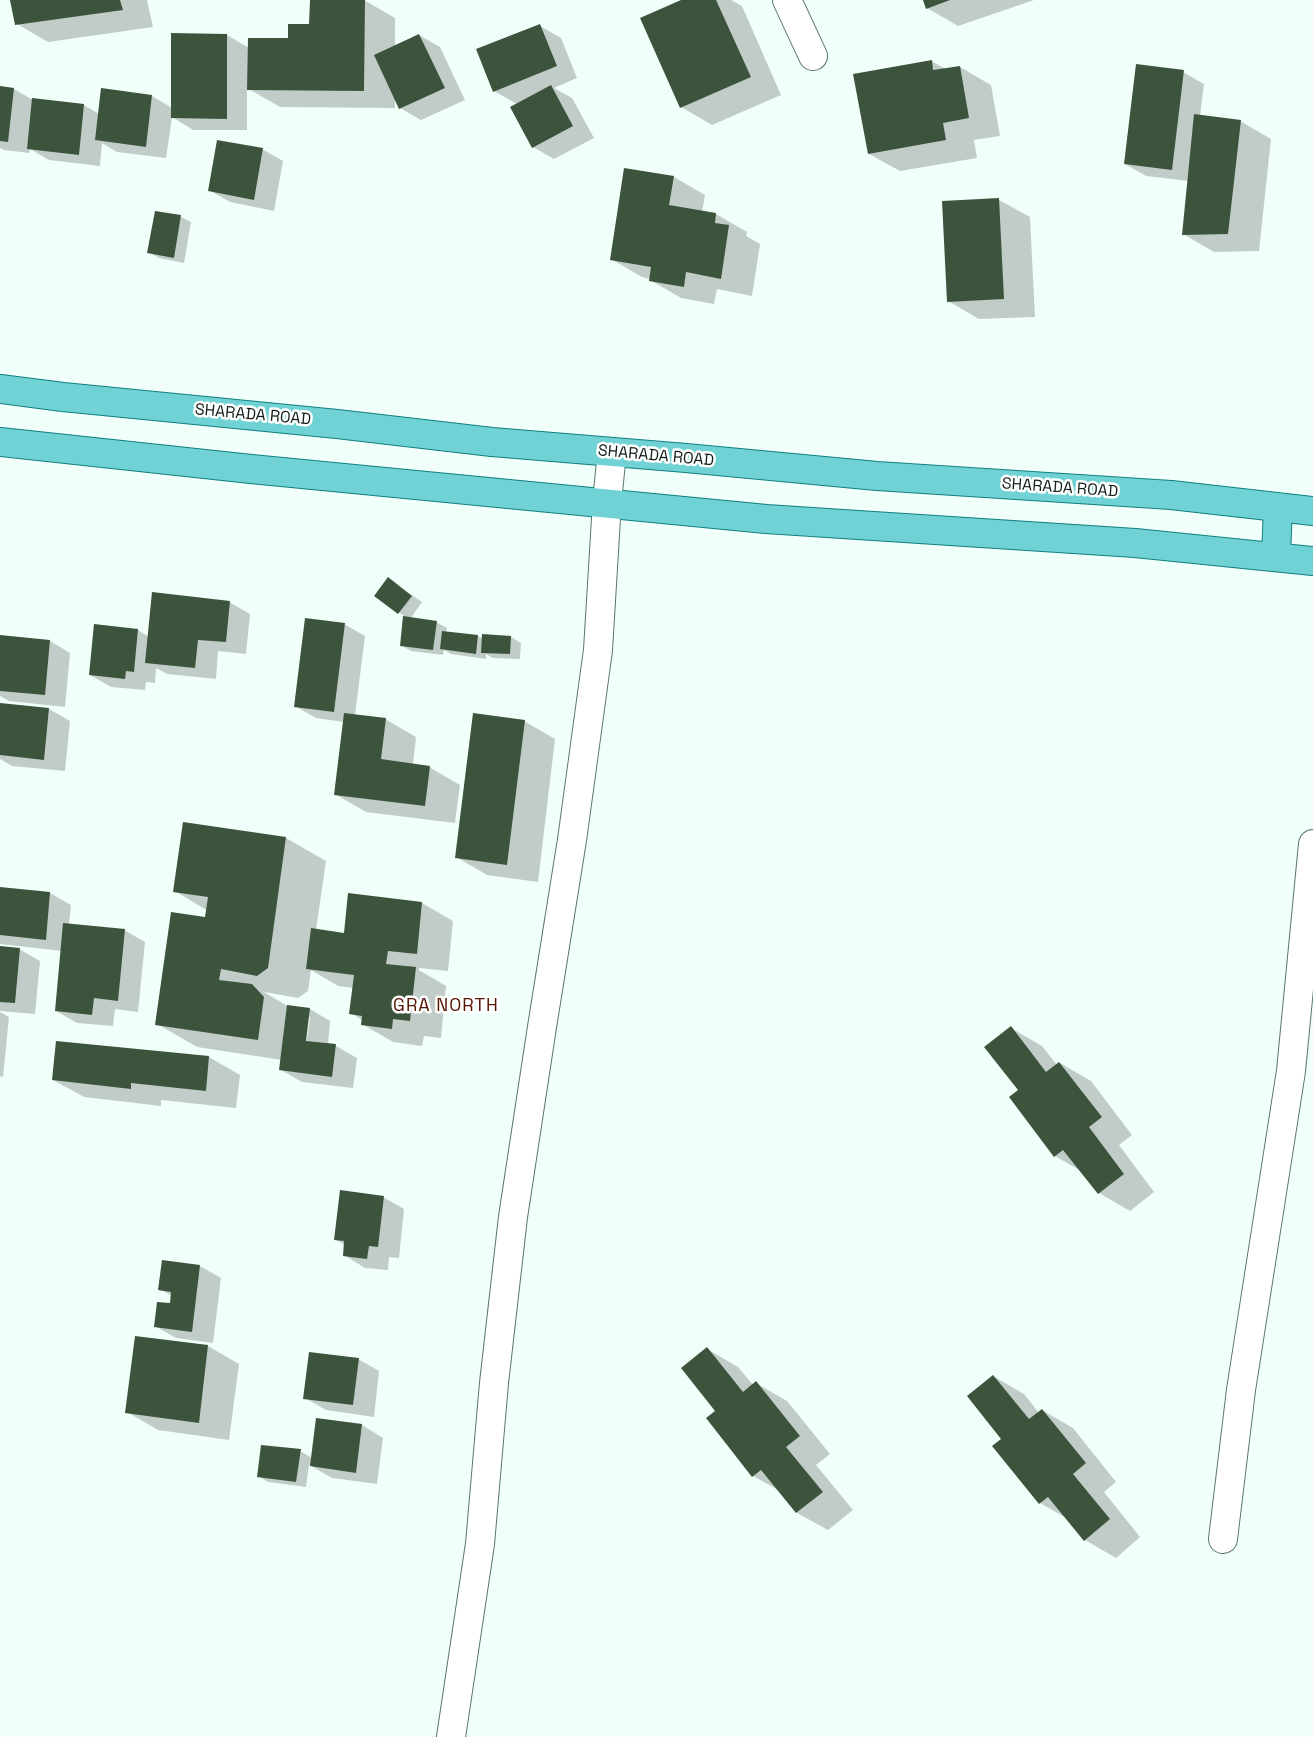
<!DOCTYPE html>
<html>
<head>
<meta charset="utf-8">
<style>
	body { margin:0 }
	canvas { display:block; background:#f1fffa }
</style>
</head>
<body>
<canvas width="1313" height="1737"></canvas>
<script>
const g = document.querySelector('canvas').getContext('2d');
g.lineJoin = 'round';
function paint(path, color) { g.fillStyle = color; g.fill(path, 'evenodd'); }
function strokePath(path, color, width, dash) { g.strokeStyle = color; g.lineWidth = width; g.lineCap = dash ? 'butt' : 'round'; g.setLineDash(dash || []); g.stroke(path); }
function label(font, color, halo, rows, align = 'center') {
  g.font = font + ' "Space Grotesk",sans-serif'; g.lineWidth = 5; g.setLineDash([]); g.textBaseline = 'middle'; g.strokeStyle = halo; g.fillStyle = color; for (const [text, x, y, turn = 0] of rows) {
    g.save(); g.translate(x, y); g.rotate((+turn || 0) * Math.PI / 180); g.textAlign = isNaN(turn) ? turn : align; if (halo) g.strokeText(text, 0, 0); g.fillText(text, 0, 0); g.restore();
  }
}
paint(new Path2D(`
	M 11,0 L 147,0 L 153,27 L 48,42 L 17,24 Z
	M 311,0 L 364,0 L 395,18 L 395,46 L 419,35 L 440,47 L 465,100 L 421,120 L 400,108 L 395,97 L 395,108 L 280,107 L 247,88 L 247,130 L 193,130 L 172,117 L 166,158 L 117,152 L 102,143 L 100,166 L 49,160 L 30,149 L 29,153 L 4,150 L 0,148 L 0,87 L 14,89 L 33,100 L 84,105 L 99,114 L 102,90 L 152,96 L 172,108 L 227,35 L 249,48 L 289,40 L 311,25 Z
	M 684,0 L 731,0 L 742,6 L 781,95 L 712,125 L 681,107 Z
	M 925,0 L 1034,0 L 958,26 L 927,8 Z
	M 540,26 L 561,38 L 577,78 L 554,88 L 572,98 L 594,138 L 554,159 L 533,147 L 517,104 L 494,91 Z
	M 931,61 L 946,69 L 960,67 L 991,85 L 1000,136 L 974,140 L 977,158 L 900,171 L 869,154 Z
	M 1183,72 L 1204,84 L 1200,116 L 1240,121 L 1271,139 L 1259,251 L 1214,252 L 1183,234 L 1189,181 L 1146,176 L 1125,164 Z
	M 262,149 L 283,161 L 274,211 L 230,202 L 209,190 Z
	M 674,177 L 705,195 L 702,212 L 716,214 L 747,232 L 746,236 L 760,244 L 752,296 L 717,289 L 714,304 L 681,298 L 650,280 L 650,279 L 642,277 L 611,259 Z
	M 999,200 L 1030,217 L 1035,317 L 979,319 L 948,301 L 944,202 Z
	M 156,212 L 181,217 L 191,222 L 184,263 L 159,258 L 149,252 Z
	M 388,579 L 422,602 L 410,619 L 436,622 L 447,628 L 446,633 L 478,636 L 483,639 L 511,637 L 521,643 L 520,659 L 493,658 L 486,654 L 486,659 L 451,654 L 444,650 L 443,655 L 411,651 L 401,645 L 404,616 L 376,596 Z
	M 229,602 L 250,614 L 246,654 L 218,651 L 216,679 L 167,674 L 156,668 L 155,683 L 146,682 L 145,690 L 111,687 L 90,675 L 138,630 L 149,637 Z
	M 344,624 L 365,636 L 355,715 L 385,719 L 416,737 L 413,765 L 429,767 L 460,785 L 455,823 L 366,812 L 335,794 L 344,722 L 316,718 L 295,706 Z
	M 0,636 L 50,641 L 70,653 L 65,707 L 9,701 L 0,696 Z
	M 0,704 L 49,709 L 70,721 L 65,771 L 12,766 L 0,759 Z
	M 524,721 L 555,739 L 538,882 L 487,875 L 456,857 Z
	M 184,823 L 286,838 L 326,861 L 316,930 L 345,934 L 422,903 L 453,921 L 448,971 L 419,968 L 419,970 L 446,986 L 441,1038 L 424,1036 L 422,1046 L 393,1042 L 362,1024 L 362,1020 L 351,1013 L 354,988 L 338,986 L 311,970 L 308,991 L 298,998 L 264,992 L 289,1007 L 310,1009 L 330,1021 L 328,1045 L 336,1046 L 357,1058 L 353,1088 L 302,1082 L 281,1070 L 282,1060 L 197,1047 L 157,1024 L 207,919 L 208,911 L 175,891 ZM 308,1017 L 310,1017 L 306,1047 L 304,1047 Z
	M 0,888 L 50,893 L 71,905 L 69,924 L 124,930 L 145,942 L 138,1012 L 115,1009 L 113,1026 L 77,1023 L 56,1011 L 62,951 L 0,944 Z
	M 0,947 L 19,949 L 40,961 L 35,1014 L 0,1011 Z
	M 0,1012 L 9,1017 L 3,1077 L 0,1076 Z
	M 1011,1028 L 1042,1046 L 1057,1065 L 1060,1063 L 1091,1081 L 1132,1135 L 1119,1145 L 1154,1192 L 1130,1211 L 1099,1193 L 1081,1171 L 1055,1156 L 1011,1097 L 1020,1090 Z
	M 209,1057 L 240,1075 L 236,1108 L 161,1100 L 161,1106 L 84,1097 L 53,1080 Z
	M 383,1197 L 404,1209 L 399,1258 L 389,1257 L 388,1270 L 365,1268 L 344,1255 L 345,1245 L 335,1239 Z
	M 200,1266 L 221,1278 L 213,1343 L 176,1338 L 155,1326 L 171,1305 L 172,1296 L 160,1289 Z
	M 208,1346 L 239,1364 L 229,1440 L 158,1430 L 127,1412 Z
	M 707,1349 L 738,1367 L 753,1385 L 756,1383 L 787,1401 L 830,1454 L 816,1465 L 853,1510 L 828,1530 L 797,1513 L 780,1491 L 753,1476 L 716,1411 Z
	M 358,1359 L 379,1371 L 374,1417 L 326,1410 L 305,1398 Z
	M 993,1376 L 1024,1394 L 1039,1413 L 1042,1410 L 1073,1428 L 1116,1482 L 1104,1492 L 1140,1537 L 1116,1558 L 1085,1540 L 1068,1519 L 1040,1503 L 994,1446 L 1003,1439 Z
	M 362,1425 L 383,1438 L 377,1484 L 332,1478 L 309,1465 L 306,1487 L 268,1482 L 258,1476 L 300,1451 L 312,1458 Z`), '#0003');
paint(new Path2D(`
	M 10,0 L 120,0 L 123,10 L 15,25 Z
	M 310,0 L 365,0 L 364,91 L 247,90 L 248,38 L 288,38 L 288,24 L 309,24 Z
	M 681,0 L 716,0 L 751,77 L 680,108 L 640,18 Z
	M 923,0 L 950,0 L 926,9 Z
	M 540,24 L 557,66 L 493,92 L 476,49 Z
	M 171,33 L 227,34 L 227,119 L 171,118 Z
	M 419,34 L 445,88 L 399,109 L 374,55 Z
	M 932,60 L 933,70 L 960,66 L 969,118 L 943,123 L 946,140 L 868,154 L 853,74 Z
	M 1136,64 L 1184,70 L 1172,170 L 1124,164 Z
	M 551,85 L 573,126 L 532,148 L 510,107 Z
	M 0,86 L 14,88 L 8,142 L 0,141 Z
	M 101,88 L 152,95 L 146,147 L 95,140 Z
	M 32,98 L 84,104 L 79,155 L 27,149 Z
	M 1194,114 L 1241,120 L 1228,234 L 1182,235 Z
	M 217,140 L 263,148 L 254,200 L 208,191 Z
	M 624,168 L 674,176 L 669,205 L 716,213 L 715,223 L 729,225 L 721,279 L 686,272 L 684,287 L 649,281 L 651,267 L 610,260 Z
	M 999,198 L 1004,299 L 947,302 L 942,201 Z
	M 155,211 L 181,215 L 174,258 L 147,253 Z
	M 388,577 L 412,596 L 398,614 L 374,596 Z
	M 152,592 L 230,601 L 226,642 L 198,640 L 195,668 L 145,663 Z
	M 403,616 L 437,621 L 433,650 L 400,646 Z
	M 305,618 L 345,623 L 334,712 L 294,707 Z
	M 94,624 L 138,629 L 134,672 L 126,671 L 125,679 L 89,675 Z
	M 442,631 L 478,635 L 476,654 L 440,649 Z
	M 482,634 L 511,636 L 510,654 L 481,653 Z
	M 0,635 L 50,640 L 45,695 L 0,691 Z
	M 0,703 L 49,708 L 44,760 L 0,755 Z
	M 344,713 L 386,718 L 381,759 L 430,766 L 425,806 L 334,795 Z
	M 473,713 L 525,720 L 507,865 L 455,858 Z
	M 183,822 L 286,837 L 268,968 L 257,976 L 221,969 L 219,980 L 252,984 L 264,997 L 258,1040 L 155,1025 L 171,912 L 205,917 L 208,897 L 173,892 Z
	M 0,887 L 50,892 L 46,940 L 0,935 Z
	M 348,893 L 422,902 L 417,954 L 388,951 L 386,964 L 416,967 L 410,1021 L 393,1019 L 392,1029 L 361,1025 L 362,1016 L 349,1014 L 354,975 L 306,969 L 311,928 L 344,933 Z
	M 63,923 L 125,929 L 118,1001 L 94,998 L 92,1015 L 55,1011 Z
	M 0,946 L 20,948 L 15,1003 L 0,1002 Z
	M 287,1005 L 310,1008 L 306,1041 L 336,1044 L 332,1077 L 279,1070 Z
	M 1011,1026 L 1046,1072 L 1059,1062 L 1102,1117 L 1089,1127 L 1124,1174 L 1098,1194 L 1063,1150 L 1054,1157 L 1009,1097 L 1018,1090 L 984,1047 Z
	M 56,1041 L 209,1056 L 206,1091 L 131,1083 L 131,1089 L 52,1080 Z
	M 340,1190 L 384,1196 L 378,1247 L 369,1246 L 367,1259 L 343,1256 L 344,1241 L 334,1240 Z
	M 162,1260 L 200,1265 L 192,1332 L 154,1327 L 157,1302 L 170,1303 L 171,1292 L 158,1290 Z
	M 135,1336 L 208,1345 L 199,1423 L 125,1413 Z
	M 707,1347 L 743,1392 L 756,1381 L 800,1436 L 786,1447 L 823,1492 L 796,1513 L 761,1470 L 752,1477 L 706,1418 L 715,1411 L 681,1368 Z
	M 309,1352 L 359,1358 L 353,1405 L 303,1399 Z
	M 993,1375 L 1029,1419 L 1042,1409 L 1086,1463 L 1073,1474 L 1110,1519 L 1084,1541 L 1048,1497 L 1039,1504 L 992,1446 L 1001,1439 L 967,1396 Z
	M 316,1418 L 362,1424 L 356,1473 L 310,1466 Z
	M 261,1445 L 301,1449 L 296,1482 L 257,1477 Z`), '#3d543c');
const street = new Path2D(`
	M 787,0 L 813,56
	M 1223,1539 L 1241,1390 L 1291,1071 L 1313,844
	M 451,1737 L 480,1544 L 494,1383 L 513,1217 L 542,1027 L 572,840 L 598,650 L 607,502 L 612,452`);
const primary = new Path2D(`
	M 0,389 L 63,397 L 337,424 L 492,442 L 686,458 L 877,476 L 1171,495 L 1313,511
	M 0,442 L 251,469 L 766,519 L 1135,543 L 1313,561
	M 1276,557 L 1278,507`);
strokePath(street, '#58776c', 30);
strokePath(primary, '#117f80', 30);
strokePath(street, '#fff', 28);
strokePath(primary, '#70d2d4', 28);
label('16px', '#101d18', '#fff', [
	["SHARADA ROAD",253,415,5],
	["SHARADA ROAD",656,456,5],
	["SHARADA ROAD",1060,488,4]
]);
g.letterSpacing = '1px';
label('18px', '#561404', '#fff', [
	["GRA NORTH",446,1006]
]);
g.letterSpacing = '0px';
</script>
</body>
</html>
